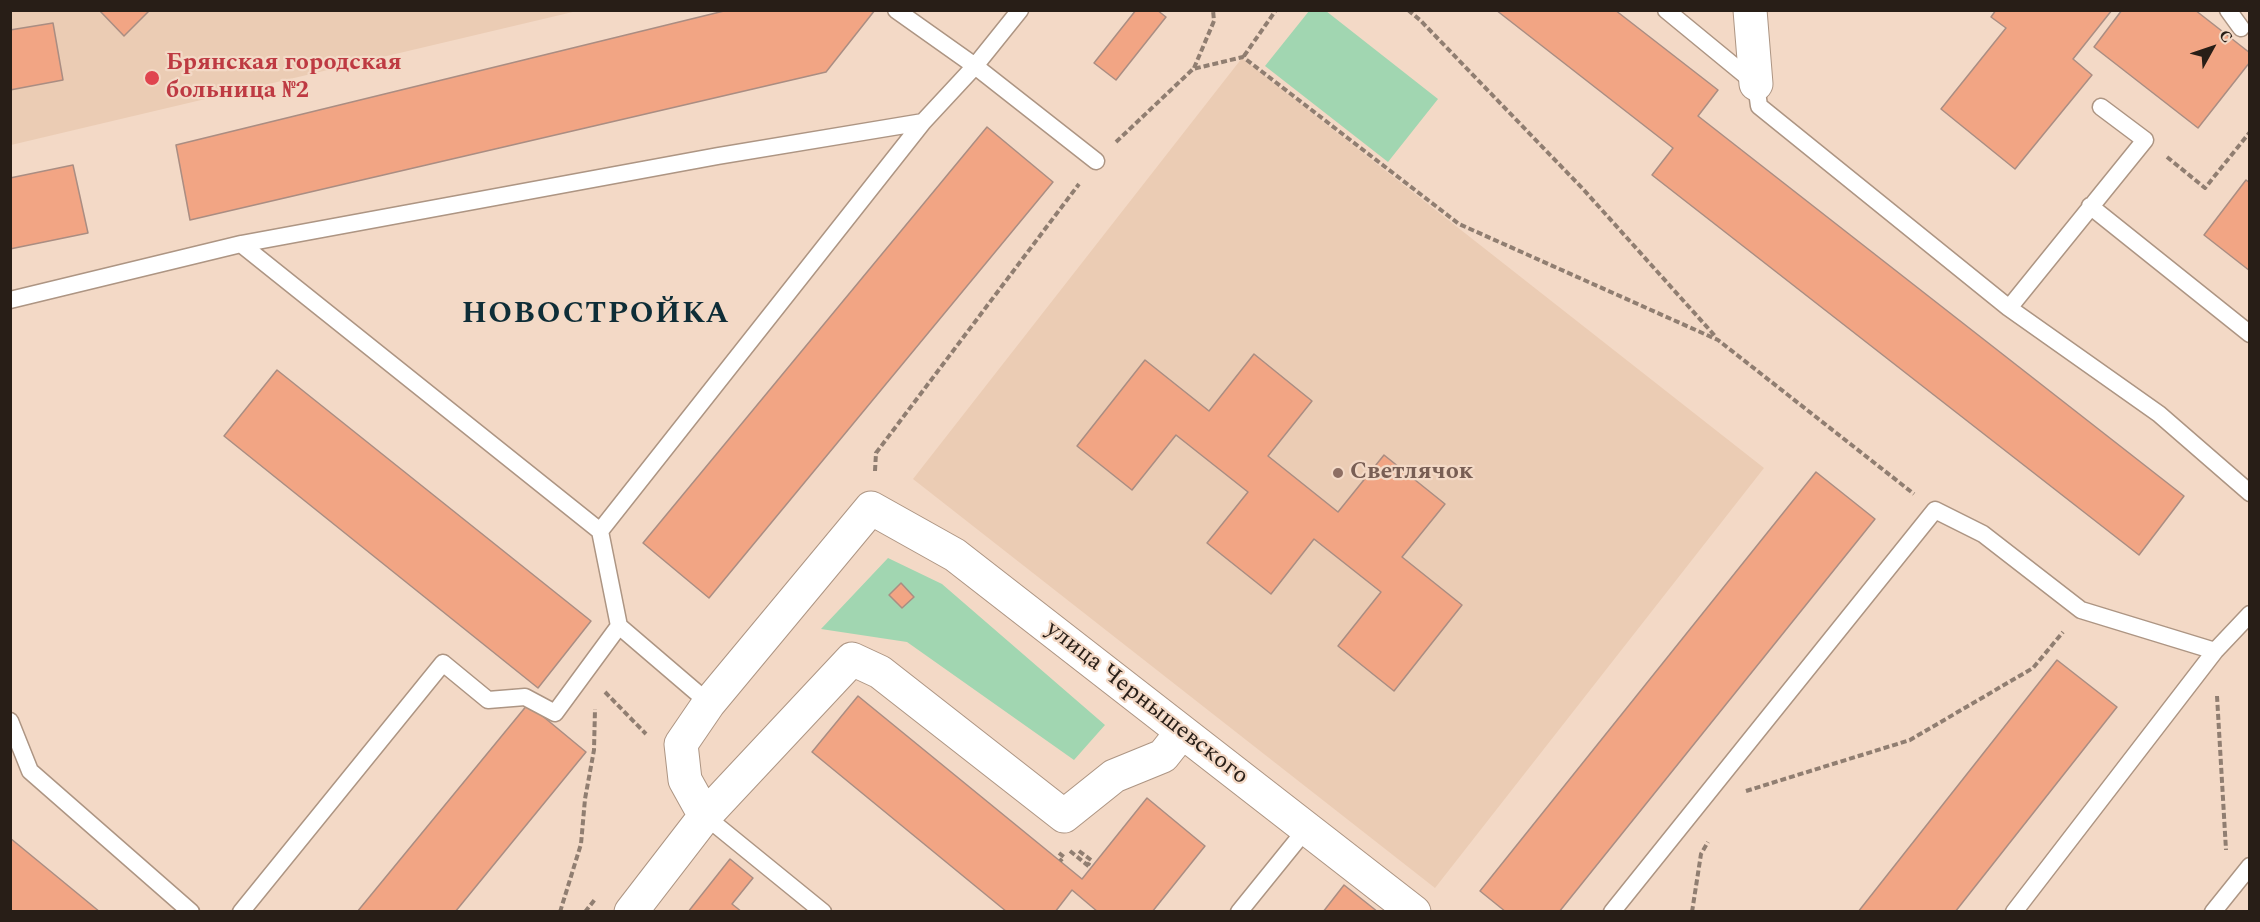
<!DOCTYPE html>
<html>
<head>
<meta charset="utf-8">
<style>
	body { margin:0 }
	#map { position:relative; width:2260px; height:922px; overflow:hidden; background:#f3d9c6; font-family:Spectral,serif }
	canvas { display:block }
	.frame { position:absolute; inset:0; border:12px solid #281e17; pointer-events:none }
	.north { position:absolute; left:2182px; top:18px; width:60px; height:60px; -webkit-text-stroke:4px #f3d9c6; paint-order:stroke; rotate:50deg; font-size:16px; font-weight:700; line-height:24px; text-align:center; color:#281e17 }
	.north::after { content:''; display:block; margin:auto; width:21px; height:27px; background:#281e17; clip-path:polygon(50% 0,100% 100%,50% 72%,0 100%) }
</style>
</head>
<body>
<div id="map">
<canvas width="2260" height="922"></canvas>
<div class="frame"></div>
<div class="north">С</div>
</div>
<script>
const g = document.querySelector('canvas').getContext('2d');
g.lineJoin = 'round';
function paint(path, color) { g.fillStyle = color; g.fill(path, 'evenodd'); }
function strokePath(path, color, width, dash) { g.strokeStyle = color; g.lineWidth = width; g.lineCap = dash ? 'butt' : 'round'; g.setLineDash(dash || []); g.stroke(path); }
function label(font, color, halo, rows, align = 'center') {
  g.font = font + ' Spectral,serif'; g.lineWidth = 4.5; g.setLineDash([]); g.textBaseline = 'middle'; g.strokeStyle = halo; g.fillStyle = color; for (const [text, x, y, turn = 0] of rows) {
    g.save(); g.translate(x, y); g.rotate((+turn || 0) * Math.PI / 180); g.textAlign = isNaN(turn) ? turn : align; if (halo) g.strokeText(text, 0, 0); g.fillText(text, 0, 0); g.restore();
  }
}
paint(new Path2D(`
	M 11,10 L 577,11 L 11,145 Z
	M 1242,58 L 1764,468 L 1435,888 L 913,479 Z`), '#ebccb4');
paint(new Path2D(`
	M 1309,11 L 1326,11 L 1438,99 L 1388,162 L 1265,66 Z
	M 888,558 L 942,584 L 1105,725 L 1074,760 L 907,642 L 821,629 Z`), '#a1d6b1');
const building = new Path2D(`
	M 99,10 L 150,10 L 124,36 Z
	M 728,10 L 875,10 L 826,72 L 190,220 L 176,145 Z
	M 1136,10 L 1157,10 L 1166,17 L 1116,80 L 1094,63 Z
	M 1496,10 L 1615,10 L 1718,90 L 1698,116 L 2184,496 L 2139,555 L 1652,175 L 1673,148 Z
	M 1996,10 L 2112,10 L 2073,59 L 2092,75 L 2015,169 L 1941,109 L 2006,28 L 1991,17 Z
	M 2122,10 L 2195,10 L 2250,53 L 2250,62 L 2198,128 L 2094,47 Z
	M 53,23 L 63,80 L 10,90 L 10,30 Z
	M 987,127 L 1053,182 L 709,598 L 643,543 Z
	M 73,165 L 88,233 L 10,249 L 10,178 Z
	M 2246,180 L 2250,183 L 2250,271 L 2204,235 Z
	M 1254,354 L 1312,401 L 1268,456 L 1338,512 L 1384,455 L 1445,504 L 1402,557 L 1462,605 L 1394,691 L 1338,646 L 1381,592 L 1314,539 L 1271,594 L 1207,543 L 1248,492 L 1176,435 L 1132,490 L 1077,446 L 1145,360 L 1209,411 Z
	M 277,370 L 591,621 L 538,688 L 224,436 Z
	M 1816,472 L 1875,519 L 1559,912 L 1506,912 L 1480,891 Z
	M 901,583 L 914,597 L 902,608 L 889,595 Z
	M 2057,660 L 2117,707 L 1955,912 L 1858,912 Z
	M 858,696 L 1082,879 L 1147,798 L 1205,846 L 1152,912 L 1098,912 L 1072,890 L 1055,912 L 1007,912 L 812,752 Z
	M 528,704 L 586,752 L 455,912 L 357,912 Z
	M 10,838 L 100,912 L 10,912 Z
	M 730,859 L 753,878 L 732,904 L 742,912 L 688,912 Z
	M 1344,885 L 1378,912 L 1323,912 Z`);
paint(building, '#f2a584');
strokePath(building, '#aa8d82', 1.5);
const service = new Path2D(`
	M 1020,10 L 975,66 L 1096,161
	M 1666,10 L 1756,84 L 1759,106 L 2009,308 L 2145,140 L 2101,107
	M 2228,10 L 2241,28
	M 2090,206 L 2250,334
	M 241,244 L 600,531
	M 10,300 L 241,244 L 718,156 L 923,122 L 975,66 L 896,10
	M 2009,308 L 2159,414 L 2250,493
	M 709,703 L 619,626 L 600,531 L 923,122
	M 10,721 L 30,771 L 191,912
	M 705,816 L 823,912
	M 241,912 L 443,663 L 488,700 L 525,697 L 555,713 L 619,626
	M 1239,912 L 1307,828
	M 1612,912 L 1935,510 L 1983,534 L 2081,610 L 2215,651
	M 2014,912 L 2215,651 L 2250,614
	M 2213,912 L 2250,866`);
const minor = new Path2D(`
	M 1750,10 L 1756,84
	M 705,816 L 852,659 L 880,672 L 1064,816 L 1114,776 L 1163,756 L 1182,732
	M 631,912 L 705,816 L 685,780 L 681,744 L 709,703 L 871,508 L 955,555 L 1414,912`);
strokePath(service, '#ad9583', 19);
strokePath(minor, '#ad9583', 35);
strokePath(new Path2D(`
	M 1408,10 L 1420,20 L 1583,189 L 1716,337
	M 1244,56 L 1276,10
	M 1194,68 L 1214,21 L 1213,10
	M 1116,142 L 1193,69 L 1243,57 L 1459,224 L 1718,340 L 1914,494
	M 2167,157 L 2205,188 L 2250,132
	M 875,471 L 876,453 L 1079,184
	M 605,692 L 646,734
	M 2217,696 L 2226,850
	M 1746,791 L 1910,740 L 2033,668 L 2063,632
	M 1070,851 L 1091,868
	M 1079,851 L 1091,860 L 1088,865
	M 1059,853 L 1064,857 L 1060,861
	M 560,912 L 581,844 L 585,799 L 594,750 L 595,709
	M 585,912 L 596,898
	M 1692,912 L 1701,854 L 1708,842`), '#907e71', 4, [6, 3]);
strokePath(service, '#fff', 16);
strokePath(minor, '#fff', 33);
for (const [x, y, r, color] of [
	[152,78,8,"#e0444e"],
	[1338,473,6,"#8d6e63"]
]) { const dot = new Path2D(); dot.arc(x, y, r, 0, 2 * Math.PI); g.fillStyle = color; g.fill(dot); strokePath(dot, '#f3d9c6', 2); }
label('bold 24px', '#be3a42', '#f3d9c6', [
	["Брянская городская",166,64],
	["больница №2",166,92]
], 'left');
label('bold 24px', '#785e54', '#f3d9c6', [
	["Светлячок",1350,473]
], 'left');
label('24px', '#281e17', '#f3d9c6', [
	["улица Чернышевского",1146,704,38]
]);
g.letterSpacing = '1.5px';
label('bold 30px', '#0e2d37', '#f3d9c6', [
	["НОВОСТРОЙКА",596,316]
]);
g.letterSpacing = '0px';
</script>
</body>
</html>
